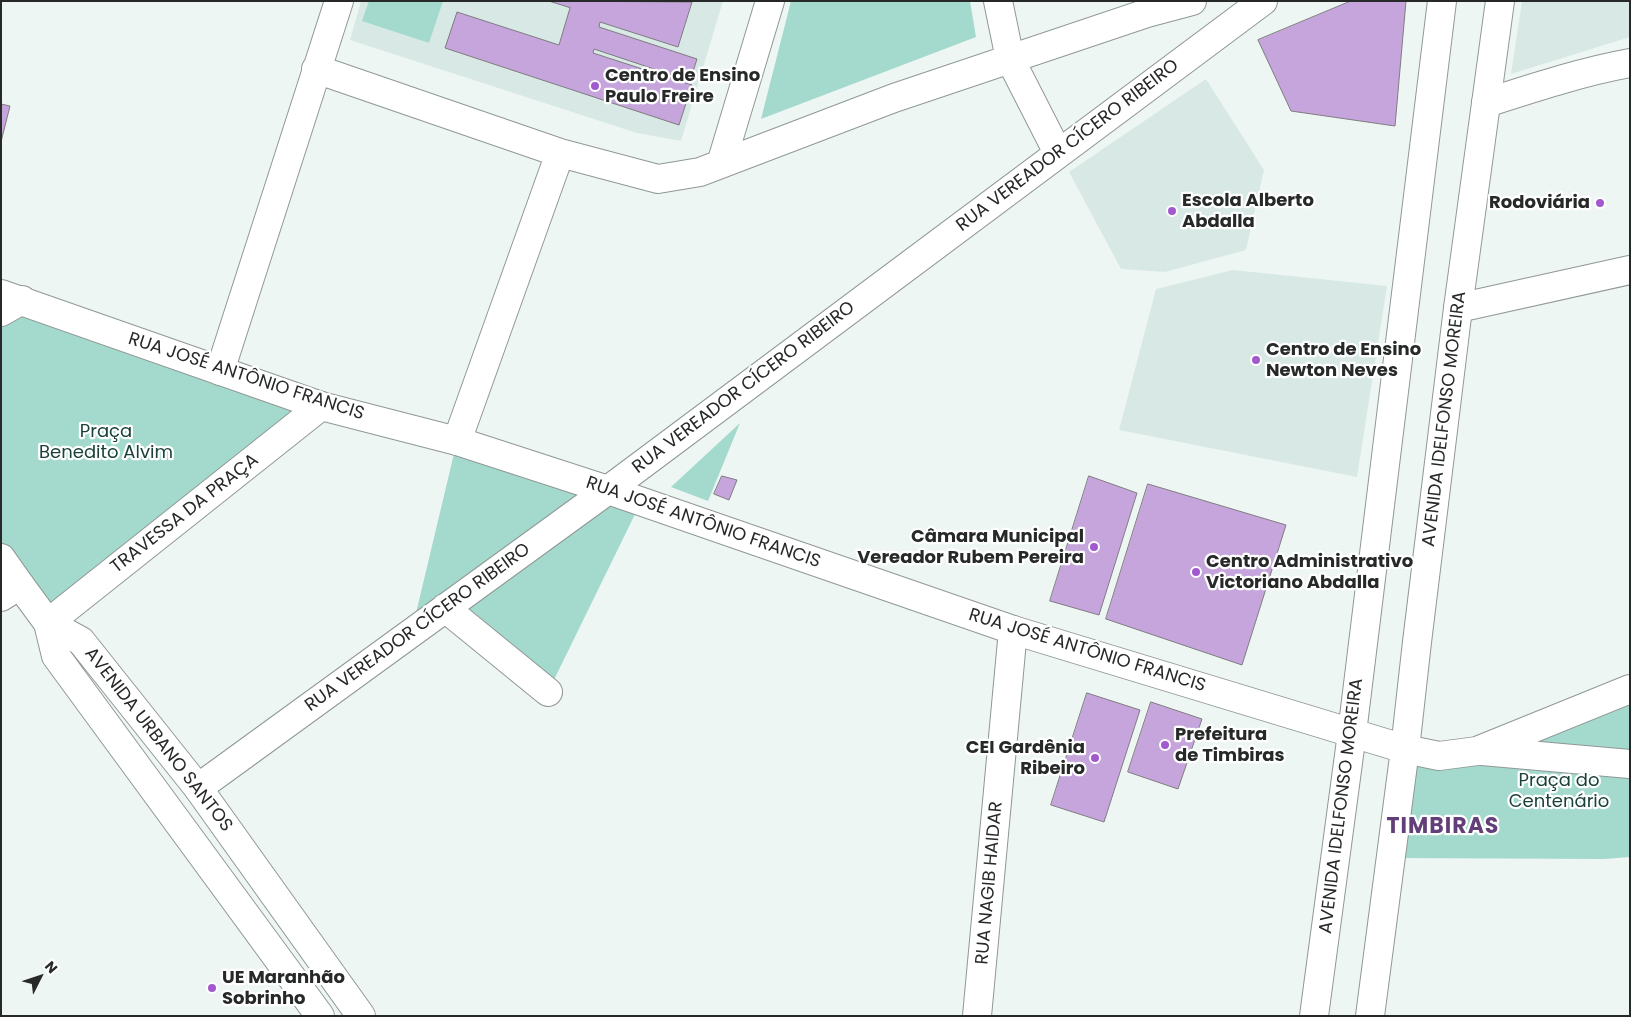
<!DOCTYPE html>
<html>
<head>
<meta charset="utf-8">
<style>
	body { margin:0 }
	#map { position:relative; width:1631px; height:1017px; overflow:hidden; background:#eef6f3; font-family:Poppins,sans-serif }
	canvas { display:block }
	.frame { position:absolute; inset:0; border:2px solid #262928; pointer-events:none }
	.north { position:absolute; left:15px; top:952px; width:50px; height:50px; -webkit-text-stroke:4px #fff; paint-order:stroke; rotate:49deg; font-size:14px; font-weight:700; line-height:20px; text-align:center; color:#262928 }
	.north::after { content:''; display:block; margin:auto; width:18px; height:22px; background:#262928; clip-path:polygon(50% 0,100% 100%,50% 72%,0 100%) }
</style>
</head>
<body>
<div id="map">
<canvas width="1631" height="1017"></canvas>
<div class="frame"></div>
<div class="north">N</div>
</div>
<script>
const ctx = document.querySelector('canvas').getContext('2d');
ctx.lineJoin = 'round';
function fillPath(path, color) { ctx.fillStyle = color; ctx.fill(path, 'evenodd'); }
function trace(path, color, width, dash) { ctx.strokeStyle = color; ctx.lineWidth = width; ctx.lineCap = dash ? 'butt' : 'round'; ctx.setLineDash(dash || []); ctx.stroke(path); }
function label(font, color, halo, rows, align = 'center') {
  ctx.font = font + ' Poppins,sans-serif'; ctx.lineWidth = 4.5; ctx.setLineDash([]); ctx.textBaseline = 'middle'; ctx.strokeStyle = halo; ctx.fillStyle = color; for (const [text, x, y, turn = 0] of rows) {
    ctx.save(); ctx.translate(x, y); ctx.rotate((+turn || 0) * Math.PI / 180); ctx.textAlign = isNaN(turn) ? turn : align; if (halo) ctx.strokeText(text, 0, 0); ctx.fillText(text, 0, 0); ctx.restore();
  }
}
fillPath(new Path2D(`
	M361,1H723L681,141L637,133L350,40Z
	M1522,1H1630V37L1511,74Z
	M1206,79L1264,170L1246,250L1165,272L1121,269L1069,172Z
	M1233,270L1387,286L1357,477L1119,430L1156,289Z`), '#d8e9e5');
fillPath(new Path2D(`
	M369,1H443L429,43L362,21Z
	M791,1H970L976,37L761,119Z
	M1,294L321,406L48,623L1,558Z
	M740,423L708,501L671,487Z
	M457,441L641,502L548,692L445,609L411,634Z
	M1630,687V857L1604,859L1393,858L1409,750L1477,754Z`), '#a4dacd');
const building = new Path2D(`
	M549,1L692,2L678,47L600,22L599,27L697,59L690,81L594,49L593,53L692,85L679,125L445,48L457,12L559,45L570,8Z
	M1351,1H1406L1395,126L1291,111L1258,40Z
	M1,104L10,106L1,142Z
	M722,476L737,480L729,500L714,494Z
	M1089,476L1137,493L1099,615L1050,601Z
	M1148,484L1286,525L1242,665L1106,619Z
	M1087,693L1140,710L1104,822L1051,805Z
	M1151,702L1202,719L1178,789L1128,772Z`);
fillPath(building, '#c5a5db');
trace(building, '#7f7c81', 1);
const minor = new Path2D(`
	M998,1L1010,59L1058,153
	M316,69L560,153L658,179L700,172L894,98L1147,13L1192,1
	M1486,103C1533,88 1581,72 1630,63
	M721,164L770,1
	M1458,308L1630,270
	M1,312L22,300
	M220,371L339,1
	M457,441L560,153
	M1,558L20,585
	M445,608L548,692
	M48,623L321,406
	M1405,749L1439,756L1477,751L1630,689
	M1482,751L1630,764
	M198,788L608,490L1263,1
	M977,1016L1013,630`);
const tertiary = new Path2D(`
	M1,294L321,406L457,441L608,490L1013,630L1405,749
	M1314,1016L1352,733L1442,1
	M1370,1016L1405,749L1417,642L1458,308L1500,1`);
const primary = new Path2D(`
	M1,597L20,585L48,623L56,656L320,1016
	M48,623L81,641L198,788L361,1016`);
trace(minor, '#909896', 30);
trace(tertiary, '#909896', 30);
trace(primary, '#909896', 30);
trace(minor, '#fff', 28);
trace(tertiary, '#fff', 28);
trace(primary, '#fff', 28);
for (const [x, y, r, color] of [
	[595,86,5,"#a259cd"],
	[1600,203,5,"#a259cd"],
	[1172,211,5,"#a259cd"],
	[1256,360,5,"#a259cd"],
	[1094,547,5,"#a259cd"],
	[1196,572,5,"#a259cd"],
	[1165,745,5,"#a259cd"],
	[1095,758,5,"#a259cd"],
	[212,988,5,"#a259cd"]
]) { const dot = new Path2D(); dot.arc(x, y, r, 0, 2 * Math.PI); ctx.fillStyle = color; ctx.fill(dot); trace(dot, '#fff', 2); }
label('bold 18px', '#262928', '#fff', [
	["Centro de Ensino",605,76],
	["Paulo Freire",605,97],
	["Escola Alberto",1182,201],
	["Abdalla",1182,222],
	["Rodoviária",1590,203,"right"],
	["Centro de Ensino",1266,350],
	["Newton Neves",1266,371],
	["Câmara Municipal",1084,537,"right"],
	["Vereador Rubem Pereira",1084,558,"right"],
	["Centro Administrativo",1206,562],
	["Victoriano Abdalla",1206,583],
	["Prefeitura",1175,735],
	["de Timbiras",1175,756],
	["CEI Gardênia",1085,748,"right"],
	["Ribeiro",1085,769,"right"],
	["UE Maranhão",222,978],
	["Sobrinho",222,999]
], 'left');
label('18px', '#262928', '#fff', [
	["RUA VEREADOR CÍCERO RIBEIRO",1068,146,-37],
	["RUA JOSÉ ANTÔNIO FRANCIS",246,377,18],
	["RUA VEREADOR CÍCERO RIBEIRO",744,388,-37],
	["AVENIDA IDELFONSO MOREIRA",1445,419,-83],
	["TRAVESSA DA PRAÇA",185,514,-38],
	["RUA JOSÉ ANTÔNIO FRANCIS",703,523,19],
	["RUA VEREADOR CÍCERO RIBEIRO",418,628,-36],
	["RUA JOSÉ ANTÔNIO FRANCIS",1087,651,17],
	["AVENIDA URBANO SANTOS",158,740,52],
	["AVENIDA IDELFONSO MOREIRA",1342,806,-83],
	["RUA NAGIB HAIDAR",990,883,-85]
]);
label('18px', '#1b4139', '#fff', [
	["Praça",106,432],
	["Benedito Alvim",106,453],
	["Praça do",1559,781],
	["Centenário",1559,802]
]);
ctx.letterSpacing = '1px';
label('bold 22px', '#633f79', '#fff', [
	["TIMBIRAS",1443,827]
]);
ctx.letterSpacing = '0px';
</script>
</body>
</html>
